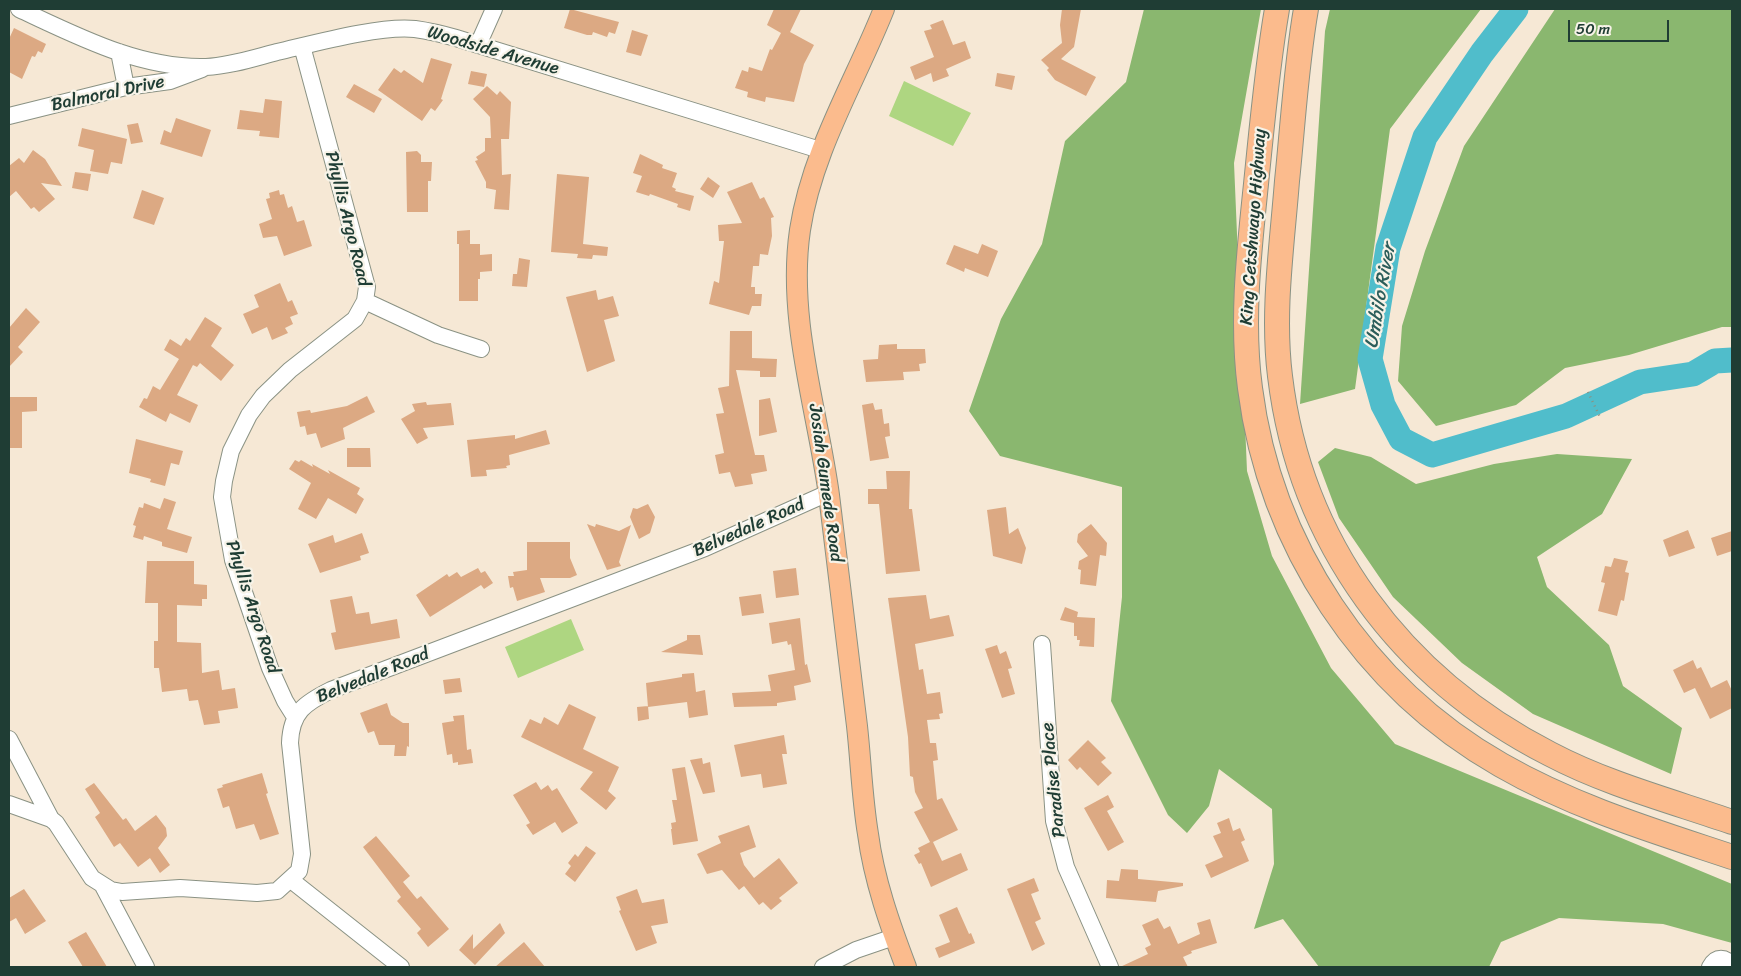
<!DOCTYPE html>
<html>
<head>
<meta charset="utf-8">
<style>
	body { margin:0 }
	#map { position:relative; width:1741px; height:976px; overflow:hidden; background:#f6e8d5; font-family:Sriracha,sans-serif }
	canvas { display:block }
	.frame { position:absolute; inset:0; border:10px solid #1f3d34; pointer-events:none }
	.scale { position:absolute; left:1568px; top:20px; width:101px; height:22px; box-sizing:border-box; border:2px solid #1f3d34; border-top:0; padding-left:6px; font-size:15px; line-height:18px; white-space:nowrap; color:#1f3d34; -webkit-text-stroke:4px #f7f3e8; paint-order:stroke }
</style>
</head>
<body>
<div id="map">
<canvas width="1741" height="976"></canvas>
<div class="frame"></div>
<div class="scale">50 m</div>
</div>
<script>
const ctx = document.querySelector('canvas').getContext('2d');
ctx.lineJoin = 'round';
function fillPath(path, color) { ctx.fillStyle = color; ctx.fill(path, 'evenodd'); }
function trace(path, color, width, dash) { ctx.strokeStyle = color; ctx.lineWidth = width; ctx.lineCap = dash ? 'butt' : 'round'; ctx.setLineDash(dash || []); ctx.stroke(path); }
function label(font, color, halo, rows, align = 'center') {
  ctx.font = font + ' Sriracha,sans-serif'; ctx.lineWidth = 4.5; ctx.setLineDash([]); ctx.textBaseline = 'middle'; ctx.strokeStyle = halo; ctx.fillStyle = color; for (const [text, x, y, turn = 0] of rows) {
    ctx.save(); ctx.translate(x, y); ctx.rotate((+turn || 0) * Math.PI / 180); ctx.textAlign = isNaN(turn) ? turn : align; if (halo) ctx.strokeText(text, 0, 0); ctx.fillText(text, 0, 0); ctx.restore();
  }
}
fillPath(new Path2D(`
	M904,81L971,113L953,146L889,116Z
	M571,619L584,650L518,678L505,647Z`), '#aed681');
fillPath(new Path2D(`
	M1144,9H1261L1234,163L1247,471L1272,556L1331,668L1395,744L1732,884V943L1663,924L1559,918L1501,942L1489,967H1319L1283,919L1254,929L1274,864L1272,809L1219,769L1209,806L1187,833L1168,815L1111,701L1122,597V487L1000,456L969,411L1001,319L1042,244L1065,141L1126,82Z
	M1330,9H1481L1390,129L1355,389L1300,404L1325,31Z
	M1555,9H1732V327H1722L1629,355L1565,368L1516,405L1436,426L1398,381L1402,326L1425,251L1464,146Z
	M1335,448L1371,457L1416,484L1494,464L1557,454L1632,459L1602,514L1537,557L1547,587L1609,645L1623,686L1682,728L1671,774L1533,714L1462,663L1393,597L1339,518L1318,462Z`), '#8ab76f');
trace(new Path2D(`
	M1516,9L1482,53L1425,137L1388,248L1370,359L1383,405L1401,439L1432,455L1566,416L1640,382L1693,374L1715,361L1732,360`), '#50bdcb', 25);
fillPath(new Path2D(`
	M570,9L619,22L615,34L609,32L607,37L593,32L592,35H587L564,28Z
	M774,9H801L790,32L814,45L804,64L794,102L766,97L765,102L747,97L748,92L735,88L742,70L748,72L749,67L762,71L770,49L772,50L781,33L767,25Z
	M1062,9H1081L1074,47L1061,59L1096,77L1086,96L1055,80L1047,70L1049,68L1041,60L1062,43L1060,25Z
	M943,20L953,45L965,41L971,58L946,69L949,76L933,82L931,73L915,80L910,67L934,57L924,31L932,29L930,25Z
	M14,28L46,44L42,53L38,51L35,57L32,56L22,79L9,72V39Z
	M632,30L648,35L641,56L626,52Z
	M431,58L452,64L441,99L443,100L435,111L431,108L422,121L378,90L394,68L401,73L404,70L423,83Z
	M471,71L487,74L484,87L468,84Z
	M997,73L1015,76L1012,90L995,86Z
	M354,84L382,99L374,113L346,97Z
	M487,86L497,95L500,91L511,102L509,139H501L502,175L511,174L509,210L494,209L496,190L486,188V182L475,161L478,160L476,157L485,151V138H491L490,117L473,99Z
	M265,99L282,101L279,138L259,136L260,131L237,129L240,110L263,113Z
	M176,118L211,130L202,157L160,144L164,130L171,133Z
	M138,123L143,142L131,144L127,125Z
	M82,128L127,139L122,164L111,162L108,174L90,171L94,150L78,146Z
	M33,150L45,159L62,186L41,183L55,199L39,212L34,207L31,209L16,191L9,197V166L19,158L24,163Z
	M417,151L421,155V162H432L431,181H428V212H407L406,152Z
	M640,154L663,165L662,168L677,173L672,187L676,189L675,191L694,196L690,211L677,207L678,204L650,194L649,196L636,192L642,176L633,173Z
	M75,172L91,174L88,191L72,188Z
	M557,174L589,177L583,244L608,247L607,256L593,255L592,259L577,258L578,254L551,252Z
	M708,177L720,186L713,198L700,189Z
	M752,182L760,199L764,197L774,217L771,218L772,236L768,255L760,254L759,266H753L751,287H755V294H762L761,306H752L749,315L709,304L714,281L719,283L724,241H719L718,225L742,223L727,192Z
	M142,190L164,198L154,225L133,218Z
	M279,190L280,195L284,194L288,208L292,206L297,222L304,220L312,246L284,256L277,236L263,238L259,224L272,219L266,199L270,198L269,193Z
	M470,230V244H480V255L492,254V271L480,272V279H478V301H459V244H457V231Z
	M982,244L998,251L988,277L965,268L964,272L946,264L954,245L978,254Z
	M519,258L530,260L527,287L512,286L513,274H517Z
	M280,283L288,302L292,300L298,314L290,317L293,324L285,328L288,333L272,340L267,327L252,334L243,314L259,307L254,295Z
	M596,290L598,300L613,296L619,316L604,320L615,361L587,372L566,297Z
	M26,308L40,322L18,347L23,352L9,367V328Z
	M205,317L222,328L211,346L234,365L221,381L200,363L197,367L193,365L177,395L198,405L190,423L170,413L166,422L139,407L144,398L147,399L153,386L160,390L179,359L164,350L170,339L181,346L186,338L190,341Z
	M730,331H752V358L777,359L776,377H760V371L736,370L755,455H764L767,471L751,474L753,484L735,487L730,472L719,474L715,455L724,453L716,414L724,413L718,388L729,386Z
	M897,344V349H925L926,363L919,364L920,371L903,372L904,380L866,382L863,360L878,359L879,345Z
	M367,396L375,412L343,428L345,439L321,448L316,433L307,435L305,426L300,427L297,412L310,410L311,413L347,406Z
	M9,397H37V411L22,412V448H9Z
	M770,398L777,432L759,436V400Z
	M426,402L427,405L451,403L454,425L423,428L428,438L417,444L401,419L415,411L412,404Z
	M873,403L875,410L882,409L884,424L889,423L890,436L885,437L889,458L870,461L862,405Z
	M546,430L550,444L509,455L510,465L506,466L507,468L486,470L487,476L471,477L467,440L515,435V439Z
	M136,439L183,451L179,465L171,463L165,486L150,482L151,479L129,473Z
	M347,448H370L371,467H347Z
	M295,460L299,462L301,460L313,467L312,464L330,474L328,470L360,488L357,494L364,499L356,514L328,498L316,519L298,509L311,483L289,469Z
	M886,471H910L909,509H912L920,571L886,574L879,504H868V489H887Z
	M164,498L176,502L167,529L192,537L187,553L162,546V542L144,536L143,540L133,537L136,526L133,525L139,507L143,508L144,503L160,509Z
	M648,504L655,517L650,533L639,539L630,517L633,508L637,509Z
	M1006,507L1009,534L1018,528L1026,548L1022,564L993,556L987,510Z
	M587,524L595,527L596,524L619,531L631,525L619,562L621,566L607,570Z
	M1091,524L1107,543L1106,556L1100,555L1096,586L1080,584L1081,570L1078,569L1079,561L1088,556L1077,542L1078,534Z
	M1688,530L1695,548L1669,557L1663,540Z
	M1732,531V551L1717,556L1711,538Z
	M362,533L369,553L360,556L361,560L320,573L308,544L333,535L335,543Z
	M527,542H570V558L577,575L570,578H540L545,592L517,601L513,587L510,588L508,576H514L513,572L527,570Z
	M1614,558L1628,561L1625,572L1629,573L1624,601L1621,600L1617,616L1598,611L1605,583L1601,582L1605,566L1611,567Z
	M147,561H194V584L207,585V599H202V606L177,605V642L201,643L202,673L219,670L222,690L235,688L238,708L218,711L220,723L204,725L198,700L189,701L187,689L162,692L159,668H154V641H158V603H145Z
	M478,568L481,573L485,571L493,583L484,589L481,585L430,617L416,595L447,574L449,577L457,572L461,577Z
	M796,568L799,595L776,598L773,571Z
	M761,594L764,613L742,616L739,597Z
	M926,595L930,619L949,615L954,636L915,644L919,670L923,669L927,694L940,692L943,713L939,714L940,719L927,720L930,743H936L938,760L933,761L937,800L942,798L958,830L933,842L942,861L961,853L968,870L931,887L921,863L919,864L914,855L920,852L918,848L930,842L914,812L923,808L915,792L913,777L910,776L908,737L888,598Z
	M352,596L356,614L369,612L371,624L397,619L400,638L335,650L331,633L336,632L330,600Z
	M1065,607L1078,612L1077,617L1095,618L1094,647L1079,646L1080,640H1077V636H1074V623L1060,620Z
	M800,618L805,665L807,664L811,682L794,686L796,700L777,703V706L734,707L732,693L771,691L768,675L795,670L791,644L788,645L787,641L772,644L769,623Z
	M687,635H700L703,655L661,652L687,640Z
	M997,645L1000,654L1006,651L1012,668L1008,669L1015,694L1002,698L985,649Z
	M1693,660L1697,669L1701,667L1711,688L1727,680L1732,691V708L1710,719L1695,688L1684,693L1673,670Z
	M694,673L696,692L705,690L708,715L689,718L687,702L648,707L646,683L682,677V674Z
	M460,678L462,692L445,694L443,680Z
	M387,703L391,715L403,723H409V747L407,746L406,756H394L395,745H379L374,731L368,733L360,713Z
	M569,704L596,717L583,749L619,767L608,791L616,798L606,810L580,789L593,772L521,737L530,719L541,724L544,717L558,725Z
	M648,706L649,719L638,721L637,707Z
	M464,715L467,750L471,749L473,763L458,765V762L453,763L452,754L447,755L442,723L454,721L453,716Z
	M784,735L787,754H782L787,784L763,788L761,774L741,777L734,745Z
	M1088,740L1106,758L1101,762L1112,773L1098,786L1080,767L1077,770L1068,760Z
	M702,758L703,764L710,762L715,792L703,794L690,760Z
	M685,767L698,841L673,845L671,829H672L671,823L676,822L672,800H677L672,769Z
	M262,773L268,793L266,794L279,834L260,840L254,824L236,829L229,806L223,808L217,789L223,787L222,785Z
	M536,782L541,790L548,785L552,791L557,788L578,823L562,833L555,822L533,835L526,825L530,823L513,795Z
	M94,783L123,820L126,818L135,831L156,815L166,828L167,836L158,848L170,865L160,873L150,858L138,867L120,843L114,847L95,817L100,813L85,789Z
	M1108,795L1114,807L1107,811L1124,842L1108,851L1084,808Z
	M1229,818L1233,831L1240,828L1245,840L1241,842L1249,861L1211,878L1205,865L1223,857L1213,836L1221,833L1217,823Z
	M749,825L756,847L740,853L744,865L754,878L779,858L798,883L779,898L782,901L771,910L763,902L759,905L744,886L739,890L722,870L707,874L697,854L721,843L718,836Z
	M376,836L410,876L403,882L417,899L421,896L449,929L428,947L417,933L421,929L397,901L401,897L363,847Z
	M586,846L596,853L575,882L565,874L571,866L568,863L575,854L578,857Z
	M1121,869L1138,870V879L1183,883V886L1158,891L1156,902L1106,898L1107,880L1119,881Z
	M1034,878L1039,891L1031,894L1041,919L1035,922L1045,944L1032,951L1007,889Z
	M24,889L46,921L25,934L16,918L9,922V898Z
	M637,889L642,903L664,899L668,923L651,926L657,943L636,951L619,911L621,910L616,897Z
	M957,907L969,934L971,933L975,943L939,958L935,948L950,942L939,915Z
	M1158,918L1164,929L1170,926L1178,944L1200,934L1197,923L1210,919L1217,943L1191,951L1192,953L1183,957L1188,967H1120L1148,954L1145,948L1151,945L1142,925Z
	M500,923L505,933L475,965L459,950L473,934V949Z
	M86,932L107,967H83L68,942Z
	M524,942L545,967H495Z`), '#dca983');
const minor = new Path2D(`
	M19,9C77,36 140,69 206,67C230,66 254,58 277,52C312,44 380,25 415,29C429,31 442,34 456,38L820,150
	M478,45L494,9
	M119,52L126,87
	M9,116L126,87L170,81L202,69
	M365,301L438,335L481,349
	M1042,644L1054,821L1066,867L1110,967
	M295,717L285,701L270,668L233,560L222,497L224,481L231,451L249,415L263,396L290,370L355,319L365,301L367,287L302,46
	M9,739L51,819
	M9,804L51,819L56,823L92,878L111,890L122,892L180,888L257,893L277,891L299,871L302,854L290,743C291,712 305,703 331,690L705,548L828,493
	M291,880L401,967
	M103,886L146,967
	M823,967L856,950L894,937
	M1710,967C1716,956 1726,956 1732,967`);
const major = new Path2D(`
	M884,9C855,82 812,151 800,230C787,318 817,408 829,495C839,572 848,649 857,726C861,762 862,798 868,834C874,880 890,925 906,967`);
const highway = new Path2D(`
	M1277,9C1267,67 1262,126 1256,184C1249,252 1241,321 1250,388C1270,545 1364,687 1501,765C1574,807 1654,831 1732,857
	M1306,9C1296,66 1293,124 1287,181C1282,246 1272,312 1280,376C1300,543 1401,678 1550,754C1607,784 1671,801 1732,822`);
trace(minor, '#8a9284', 18);
trace(major, '#8a9284', 22);
trace(highway, '#8a9284', 26);
trace(new Path2D(`
	M1588,392L1600,417`), '#8a9284', 2.5, [1, 4]);
trace(minor, '#fff', 16);
trace(major, '#fbbb8d', 20);
trace(highway, '#fbbb8d', 24);
label('18px', '#1f3d34', '#f7f3e8', [
	["Woodside Avenue",493,51,16],
	["Balmoral Drive",108,94,-12],
	["Phyllis Argo Road",347,219,76],
	["King Cetshwayo Highway",1254,227,-86],
	["Josiah Gumede Road",825,483,82],
	["Belvedale Road",749,528,-24],
	["Phyllis Argo Road",252,607,72],
	["Belvedale Road",373,676,-22],
	["Paradise Place",1054,780,-96]
]);
label('italic 19px', '#2b5d5a', '#f7f3e8', [
	["Umbilo River",1381,296,-80]
]);
</script>
</body>
</html>
